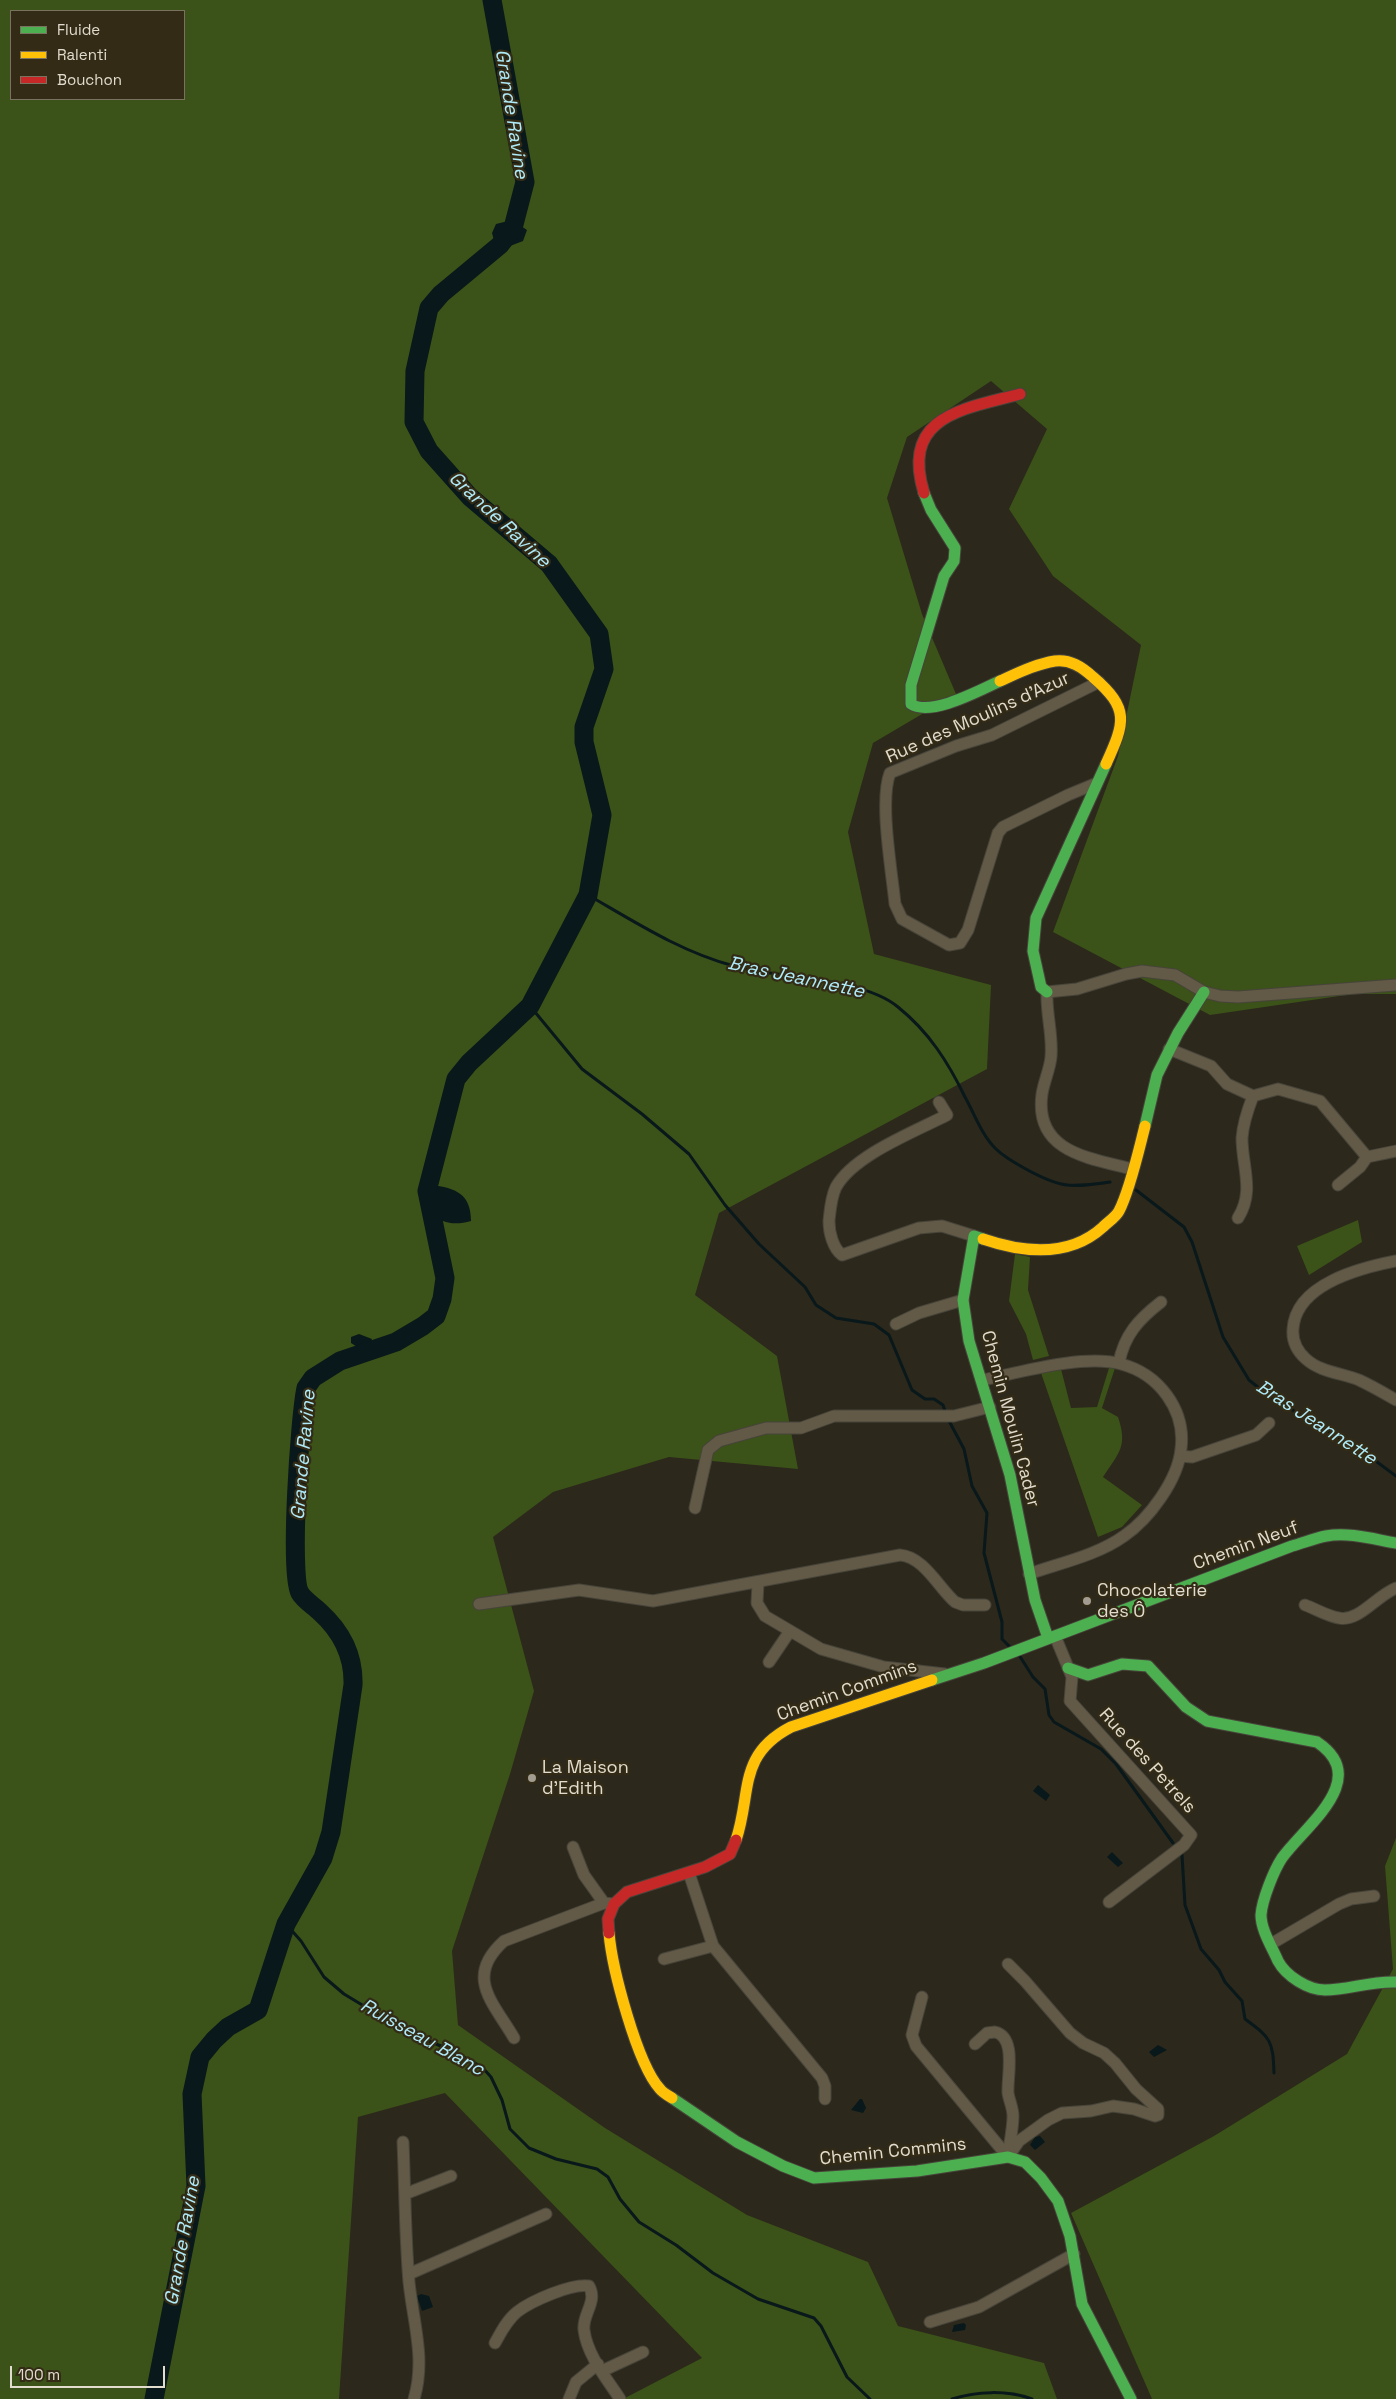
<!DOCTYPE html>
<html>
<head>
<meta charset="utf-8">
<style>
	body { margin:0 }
	#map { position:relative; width:1396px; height:2399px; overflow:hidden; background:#2c281c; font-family:"Space Grotesk",sans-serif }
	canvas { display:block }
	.legend { position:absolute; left:10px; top:10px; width:175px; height:90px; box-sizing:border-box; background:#332b15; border:1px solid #79725f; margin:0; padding:6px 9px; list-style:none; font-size:15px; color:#e1dcce }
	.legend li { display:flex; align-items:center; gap:10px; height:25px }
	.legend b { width:25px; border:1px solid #79725f }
	.scale { position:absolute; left:10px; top:2366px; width:155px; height:22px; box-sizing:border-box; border:2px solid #e1dcce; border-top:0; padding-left:6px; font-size:15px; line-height:18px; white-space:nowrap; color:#e1dcce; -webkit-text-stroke:4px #332b15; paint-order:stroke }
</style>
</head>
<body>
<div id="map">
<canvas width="1396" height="2399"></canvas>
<ul class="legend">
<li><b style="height:6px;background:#4caf50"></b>Fluide</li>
<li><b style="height:6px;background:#ffc107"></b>Ralenti</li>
<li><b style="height:6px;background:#c62828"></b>Bouchon</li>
</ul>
<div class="scale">100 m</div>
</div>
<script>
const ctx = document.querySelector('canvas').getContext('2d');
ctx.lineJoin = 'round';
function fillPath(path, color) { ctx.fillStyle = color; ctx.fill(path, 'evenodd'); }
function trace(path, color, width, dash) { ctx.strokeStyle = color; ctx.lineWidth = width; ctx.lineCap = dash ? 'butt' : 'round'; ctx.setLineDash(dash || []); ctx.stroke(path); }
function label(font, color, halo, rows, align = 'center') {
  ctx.font = font + ' "Space Grotesk",sans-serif'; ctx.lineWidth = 4.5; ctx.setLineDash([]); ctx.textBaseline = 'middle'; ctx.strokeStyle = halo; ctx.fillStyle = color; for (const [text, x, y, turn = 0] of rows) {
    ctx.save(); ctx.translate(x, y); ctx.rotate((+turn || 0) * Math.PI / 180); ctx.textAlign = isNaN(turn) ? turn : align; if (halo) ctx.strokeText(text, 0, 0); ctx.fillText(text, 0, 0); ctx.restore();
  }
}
fillPath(new Path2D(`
	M0,0H1396V994H1353L1210,1015L1053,932L1118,756L1141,645L1053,576L1009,509L1047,429L991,381L907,437L887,498L922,614L956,694L873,743L848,832L874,954L991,985L987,1069L719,1213L695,1295L777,1356L798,1469L669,1457L553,1492L493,1537L534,1691L510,1774L452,1951L458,2025L605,2128L747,2215L868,2262L898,2326L1044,2363L1057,2399H623L702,2358L445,2093L358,2117L339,2399H0ZM11,11H184V99H11Z
	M1358,1220L1362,1242L1309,1275L1297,1246Z
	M1015,1254L1030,1257L1028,1290L1049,1356L1033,1360L1026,1334L1009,1301Z
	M1109,1368H1115L1102,1408L1118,1417C1128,1446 1119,1453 1103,1477L1142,1505L1122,1527L1098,1537L1041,1373L1061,1369L1071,1408L1097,1407Z
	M1396,1838V2399H1152L1071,2213L1214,2136L1347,2054L1393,1969L1385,1866Z`), '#3b5218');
fillPath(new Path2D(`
	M512,220L527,230L523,241L510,246L495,244L492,233L496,224Z
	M431,1185C456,1188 471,1194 471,1221C444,1229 425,1216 422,1188Z
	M359,1334L372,1339L369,1350H362L351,1343V1337Z
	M1038,1785L1050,1795L1046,1801L1033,1791Z
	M1112,1852L1123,1863L1118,1867L1107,1857Z
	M1158,2045L1167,2050L1154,2057L1149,2052Z
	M860,2099H862L866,2108L863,2113L851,2110Z
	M1040,2136L1045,2142L1035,2150L1030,2145L1035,2137Z
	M421,2294L429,2296L433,2307L422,2311L417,2296Z
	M964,2323L966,2325L965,2330L952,2332L954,2325Z`), '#09181a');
trace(new Path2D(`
	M588,895C635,922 681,952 734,966C780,979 862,977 898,1007C929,1032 948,1062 965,1097C974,1113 982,1136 996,1149C1003,1156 1015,1163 1024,1168C1060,1188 1069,1188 1110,1182
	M530,1006L582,1069L642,1114L689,1154L725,1205L759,1244L805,1287L816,1305L836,1318L874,1324L889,1335L912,1390L925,1399H934L943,1405L946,1414
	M1136,1190L1184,1227L1192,1242L1223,1337L1249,1380L1269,1396L1365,1453L1396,1476
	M948,1419L964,1449L972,1486L987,1513L984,1553L1002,1622V1639L1011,1648
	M1019,1655L1033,1677L1045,1689L1049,1715L1054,1722L1101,1749L1116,1764L1173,1843
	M1182,1855L1185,1905L1201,1949L1219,1970L1225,1982L1242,2001L1245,2019C1271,2038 1273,2041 1274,2073
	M286,1924L301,1941L324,1977L344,1994L407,2032L453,2051L482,2067L491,2077L502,2100L510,2129L529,2148L556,2159L597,2169L608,2177L620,2199L639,2222L676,2245L713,2273L758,2299L814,2318L821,2326L847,2377L870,2399
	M952,2399C977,2391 1007,2390 1032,2399`), '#09181a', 3);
trace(new Path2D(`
	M154,2399L196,2186L192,2094L200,2057L214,2040L228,2027L258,2010L286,1924L323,1858L331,1832L353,1685C354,1655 342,1632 320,1612C314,1606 304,1600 300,1593C289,1575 300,1415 306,1388L313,1378L340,1361L396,1342L423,1326L436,1316L442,1299L445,1278L427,1191L456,1079L469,1063L530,1006L588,895L602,815L584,742V727L604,669L599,634L549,564L470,497L429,451L414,422L415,371L429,308L441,294L500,245L513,228L525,182L492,0`), '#09181a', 19);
const street = new Path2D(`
	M1097,783L1068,795L1003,827L998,833L968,930L960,943L949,945L902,919L895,904C892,872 879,801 890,773L956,746L992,735L1099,682
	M1169,1049L1211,1066L1227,1084L1253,1096L1278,1089L1320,1101L1367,1157
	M939,1102L947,1115C914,1132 854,1155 836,1187C831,1197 830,1211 829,1221C829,1233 833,1248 842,1255L919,1228L942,1226L974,1236
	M1132,1169C1089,1158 1034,1152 1042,1094C1044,1081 1050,1069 1051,1057C1053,1035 1046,1014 1047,992L1077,989L1126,974L1142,971L1175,975L1204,992L1220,996L1238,997L1396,985
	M1338,1185L1360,1167L1367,1157L1396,1151
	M1238,1218C1255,1191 1242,1167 1242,1138C1243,1123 1248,1109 1253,1096
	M1396,1261C1360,1268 1296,1284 1293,1329C1292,1341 1297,1351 1306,1359C1320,1372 1342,1373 1359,1380C1372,1386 1384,1393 1396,1400
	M896,1324L919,1313L963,1300
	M1119,1363C1124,1335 1139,1319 1161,1302
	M983,1380C1021,1372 1084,1354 1121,1364C1159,1374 1186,1410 1181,1449C1178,1480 1149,1519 1124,1536C1098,1555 1060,1563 1029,1574
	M1180,1456L1192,1457L1256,1435L1269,1423
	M695,1508L708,1450L719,1441L766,1428H801L834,1416H954L990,1407
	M758,1583L757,1603L765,1616L821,1649L884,1667L945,1674
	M479,1604L579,1590L653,1601L900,1555C924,1557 938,1587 955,1602L963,1605H985
	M1305,1605C1316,1609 1327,1616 1339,1618C1359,1622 1376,1596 1396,1588
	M1055,1636L1072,1677L1070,1701L1191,1835L1184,1845L1109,1902
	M769,1662L790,1631
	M573,1847L584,1875L604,1903
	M689,1873L713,1946L822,2078L825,2086V2099
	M1271,1944L1339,1904L1351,1899L1374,1896
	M664,1959L713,1946
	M1008,1964L1025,1981L1070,2033L1083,2043L1104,2053L1115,2063L1136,2089L1158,2109V2115L1155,2116L1134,2109L1113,2106L1091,2111L1062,2113L1048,2120L1019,2141L1008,2157
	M922,1997L912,2035L916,2046L1008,2157
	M514,2038C493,2002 464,1977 504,1941L604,1903L614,1904
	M975,2044L987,2033L995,2032C1017,2037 1007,2077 1008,2093C1009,2100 1013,2108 1013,2116C1013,2128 1010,2142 1008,2155
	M403,2142C405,2188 405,2236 409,2282C413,2322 426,2359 414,2399
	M405,2194L451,2176
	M409,2274L546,2214
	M930,2322L979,2307L1074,2254
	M495,2343C501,2332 507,2320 517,2312C531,2301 572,2283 589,2286C598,2302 582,2314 584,2330C587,2355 607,2379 620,2399
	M602,2371L643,2352
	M569,2399L576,2382L598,2364`);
const fast = new Path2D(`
	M924,493L931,510L955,548L954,561L944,576L911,685V704C931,717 980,690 1000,681
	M1047,992L1041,987L1033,951L1036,918L1106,764
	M1145,1126L1157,1075L1178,1033L1204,992
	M983,1239L974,1236L963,1300L969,1341L1010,1475L1035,1600L1048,1638
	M1068,1668L1088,1675L1122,1664L1148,1666L1186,1707L1207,1721L1317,1742C1372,1779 1306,1825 1282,1858C1274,1870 1262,1900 1261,1915C1261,1930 1272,1947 1278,1961C1286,1976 1308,1990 1325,1990C1348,1990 1370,1981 1396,1982
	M932,1680L984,1663L1292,1546C1303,1543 1315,1538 1326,1536C1349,1532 1373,1539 1396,1543
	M672,2098L737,2142L783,2166L814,2178L917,2171L1008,2157L1025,2162L1041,2178L1058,2201L1070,2236L1082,2304L1131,2399`);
const slow = new Path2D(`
	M1000,681C1018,673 1036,664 1055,661C1070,659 1082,667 1093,677C1130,709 1125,722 1106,764
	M983,1239C1024,1253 1069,1258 1103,1227C1108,1222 1116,1217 1119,1211C1130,1190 1139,1149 1145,1126
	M736,1840C752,1793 737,1755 791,1727L932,1680
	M609,1933C612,1968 637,2064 660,2089C663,2093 669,2096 672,2098`);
const jam = new Path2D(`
	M924,493C900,415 965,409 1020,394
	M609,1933L608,1919L614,1904L627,1892L705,1867L730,1854L736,1840`);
trace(street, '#47443a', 13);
trace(fast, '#47443a', 13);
trace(slow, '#47443a', 13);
trace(jam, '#47443a', 13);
trace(street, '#625a47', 11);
trace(fast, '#4caf50', 11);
trace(slow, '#ffc107', 11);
trace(jam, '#c62828', 11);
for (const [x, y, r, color] of [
	[1087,1601,5,"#a29d90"],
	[532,1778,5,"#a29d90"]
]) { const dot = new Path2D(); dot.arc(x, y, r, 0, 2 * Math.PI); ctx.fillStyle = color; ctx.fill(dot); trace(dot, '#332b15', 2); }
label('18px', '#e1dcce', '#332b15', [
	["Rue des Moulins d'Azur",978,718,-24],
	["Chemin Moulin Cader",1010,1419,75],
	["Chemin Neuf",1246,1546,-20],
	["Chemin Commins",847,1691,-20],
	["Rue des Petrels",1147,1761,48],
	["Chemin Commins",893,2152,-6]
]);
label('18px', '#e1dcce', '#332b15', [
	["Chocolaterie",1097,1591],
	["des Ô",1097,1612],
	["La Maison",542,1768],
	["d'Edith",542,1789]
], 'left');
label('italic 19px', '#afeaf9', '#332b15', [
	["Grande Ravine",511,114,81],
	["Grande Ravine",499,520,43],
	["Bras Jeannette",796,978,12],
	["Bras Jeannette",1316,1423,33],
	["Grande Ravine",304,1455,-85],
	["Ruisseau Blanc",422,2038,29],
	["Grande Ravine",183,2241,-80]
]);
</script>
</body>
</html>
